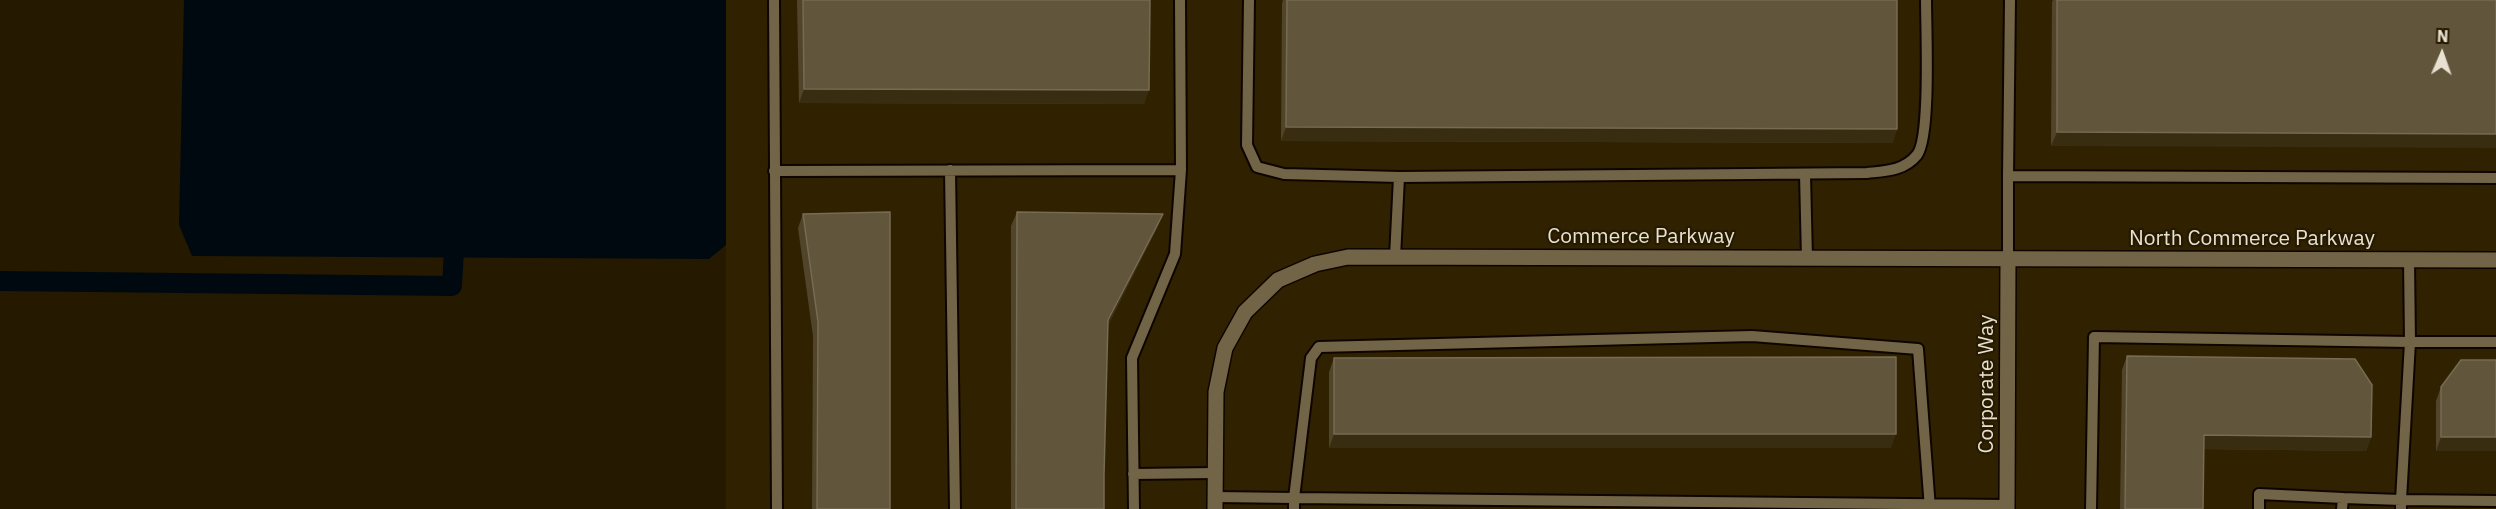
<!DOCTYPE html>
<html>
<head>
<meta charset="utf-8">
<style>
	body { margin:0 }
	#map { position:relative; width:2496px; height:509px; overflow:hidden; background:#251a00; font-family:"IBM Plex Sans",sans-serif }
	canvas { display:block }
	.north { position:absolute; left:2412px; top:24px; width:60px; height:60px; -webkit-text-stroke:4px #251a00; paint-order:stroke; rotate:2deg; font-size:16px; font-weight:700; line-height:24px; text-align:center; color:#e8e0d0 }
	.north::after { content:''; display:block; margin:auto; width:21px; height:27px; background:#e8e0d0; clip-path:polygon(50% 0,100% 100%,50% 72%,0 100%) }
</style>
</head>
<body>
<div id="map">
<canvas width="2496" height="509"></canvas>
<div class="north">N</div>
</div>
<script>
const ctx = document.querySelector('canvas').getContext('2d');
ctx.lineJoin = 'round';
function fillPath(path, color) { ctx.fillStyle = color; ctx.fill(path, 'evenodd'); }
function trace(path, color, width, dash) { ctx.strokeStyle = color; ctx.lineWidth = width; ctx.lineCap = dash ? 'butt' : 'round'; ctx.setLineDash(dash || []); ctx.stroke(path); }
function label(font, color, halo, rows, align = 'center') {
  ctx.font = font + ' "IBM Plex Sans",sans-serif'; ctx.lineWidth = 4.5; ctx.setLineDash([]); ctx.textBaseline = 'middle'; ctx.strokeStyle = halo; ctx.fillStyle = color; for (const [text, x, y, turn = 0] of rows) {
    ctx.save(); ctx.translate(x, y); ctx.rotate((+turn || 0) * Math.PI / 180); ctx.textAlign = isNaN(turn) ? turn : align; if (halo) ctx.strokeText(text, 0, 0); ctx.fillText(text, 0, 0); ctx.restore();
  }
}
fillPath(new Path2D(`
	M726,0H2496V509H726Z`), '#302200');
fillPath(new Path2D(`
	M184,0H726V245L709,259L192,256L179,225Z`), '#010910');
trace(new Path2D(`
	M0,281L452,286L455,231`), '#010910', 20);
const lane = new Path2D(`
	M774,0L777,509
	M1249,0L1247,145L1257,167L1284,174L1399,177L1867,173C1885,171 1904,171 1917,155C1931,137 1926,28 1926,0
	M950,170L955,509
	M774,171L1181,170
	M1805,174L1807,259
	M2008,176L2010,0
	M1395,257L1399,177
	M2008,259V176L2496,178
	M2496,342H2410L2401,500L2496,501
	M1133,474L1215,473
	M1215,497L1294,498L1311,358L1319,347L1752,336L1918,349L1930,509
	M1134,509L1132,358L1175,254L1181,170L1180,0
	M1294,509V498L2007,505
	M2091,509L2094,337L2410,342L2409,260
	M2259,509V494L2343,498
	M2342,509L2343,498L2401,500V509`);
const street = new Path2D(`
	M1215,509L1216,392L1225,348L1245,312L1278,280L1315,264L1348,257L2496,260
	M2007,509L2008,259`);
trace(lane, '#0e0500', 14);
trace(street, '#0e0500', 18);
trace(lane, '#716447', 10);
trace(street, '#716447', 15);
fillPath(new Path2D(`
	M797,0H1150L1144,104L799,103Z
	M1283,0H1897V129L1892,143L1281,141L1282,4Z
	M2053,0H2496L2051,146L2052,2Z
	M1017,212L1157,228L1108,325L1104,475V509H1011V226Z
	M803,214L890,509H812L813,336L798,228Z
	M2127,356L2371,437L2366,451L2204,449L2203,509H2120L2122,370Z
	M1334,358L1891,448H1329V372Z
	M2496,360V451H2436V401L2441,387Z`), '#50452a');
fillPath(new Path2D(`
	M804,89L1149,90L1144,104L799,103Z
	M1286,127L1897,129L1892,143L1281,141Z
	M2057,132L2496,134V148L2051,146Z
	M1163,214L1157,228L1103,334L1108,320Z
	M1334,434H1896L1891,448H1329Z
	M2204,435L2371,437L2366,451L2199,449Z
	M2441,437H2496V451H2436Z`), '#382d11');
const building = new Path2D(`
	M803,0H1150L1149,90L804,89Z
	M1287,0H1897V129L1286,127Z
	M2057,0H2496V134L2057,132Z
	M890,212V509H817L818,322L803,214Z
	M1017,212L1163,214L1108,320L1104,475V509H1016Z
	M2127,356L2355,359L2372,385L2371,437L2204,435L2203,509H2125Z
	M1896,357V434H1334V358Z
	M2461,360H2496V437H2441V387Z`);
fillPath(building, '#61553b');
trace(building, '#766b53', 1.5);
label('21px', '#e8e0d0', '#251a00', [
	["Commerce Parkway",1641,237],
	["North Commerce Parkway",2252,239],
	["Corporate Way",1987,384,-90]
]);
</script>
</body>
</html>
